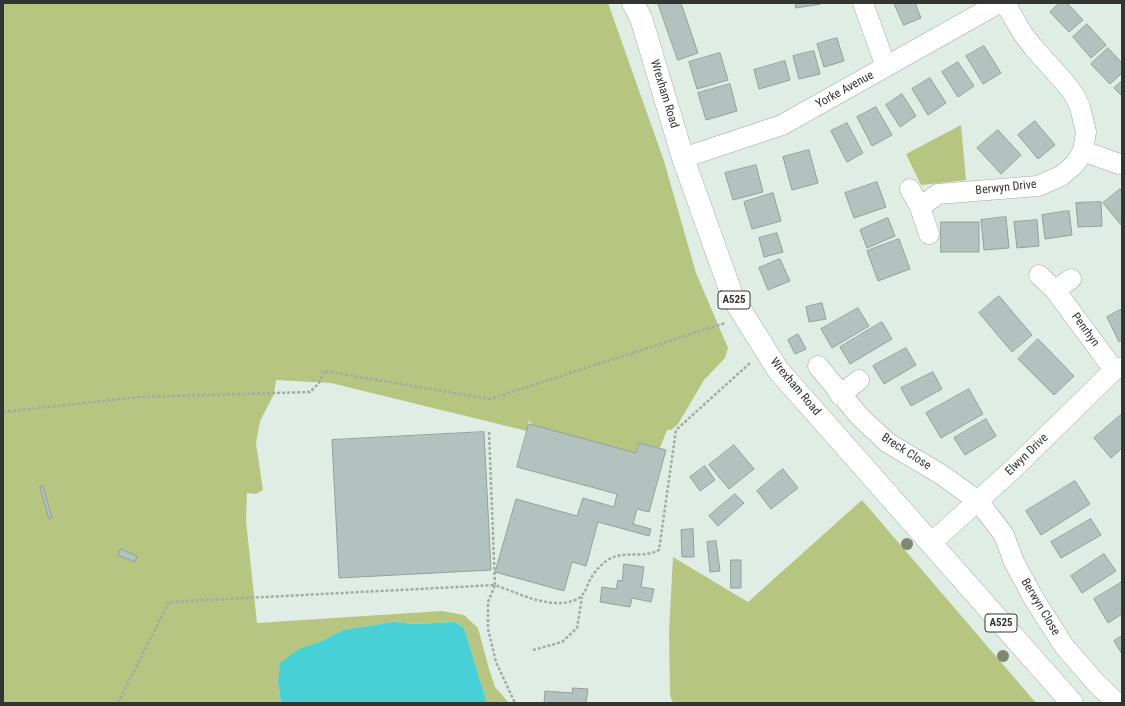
<!DOCTYPE html>
<html>
<head>
<meta charset="utf-8">
<style>
	body { margin:0 }
	#map { position:relative; width:1125px; height:706px; overflow:hidden; background:#e0ede5; font-family:"Roboto Condensed",sans-serif }
	canvas { display:block }
	.frame { position:absolute; inset:0; border:4px solid #323633; pointer-events:none }
</style>
</head>
<body>
<div id="map">
<canvas width="1125" height="706"></canvas>
<div class="frame"></div>
</div>
<script>
const ctx = document.querySelector('canvas').getContext('2d');
ctx.lineJoin = 'round';
function fillPath(path, color) { ctx.fillStyle = color; ctx.fill(path, 'evenodd'); }
function trace(path, color, width, dash) { ctx.strokeStyle = color; ctx.lineWidth = width; ctx.lineCap = dash ? 'butt' : 'round'; ctx.setLineDash(dash || []); ctx.stroke(path); }
function label(font, color, halo, rows, align = 'center') {
  ctx.font = font + ' "Roboto Condensed",sans-serif'; ctx.lineWidth = 4; ctx.setLineDash([]); ctx.textBaseline = 'middle'; ctx.strokeStyle = halo; ctx.fillStyle = color; for (const [text, x, y, turn = 0] of rows) {
    ctx.save(); ctx.translate(x, y); ctx.rotate((+turn || 0) * Math.PI / 180); ctx.textAlign = isNaN(turn) ? turn : align; if (halo) ctx.strokeText(text, 0, 0); ctx.fillText(text, 0, 0); ctx.restore();
  }
}
fillPath(new Path2D(`
	M3,3H608L664,161L696,273L728,348L725,358L704,380L678,424L671,430H667L660,448L639,443L636,453L532,425L529,420L527,431L331,383L276,380L274,394L260,421L256,443L263,490L256,494L247,493L246,521L257,623L442,611L464,615L478,628L489,669L495,687L509,703H487L464,628L455,622L415,624L393,622L343,630L322,641L278,682L281,703H3Z
	M961,125L966,180L921,185L906,154Z
	M862,500L1036,703H673L670,695L669,632L673,557L748,602Z`), '#b6c681');
fillPath(new Path2D(`
	M393,622L415,624L455,622L464,628L487,703H281L278,682L280,663L299,649L322,641L343,630Z`), '#47d0d6');
const building = new Path2D(`
	M658,3H681L698,53L678,60Z
	M796,3H821V4L796,8Z
	M894,3H915L921,18L904,25Z
	M1060,3H1067L1083,20L1069,32L1050,12Z
	M1087,24L1106,45L1091,58L1073,37Z
	M837,38L844,61L824,67L817,44Z
	M984,46L1001,73L983,84L966,56Z
	M1108,48L1122,63V73L1110,84L1091,64Z
	M814,51L820,74L799,79L793,56Z
	M720,53L728,80L697,89L689,62Z
	M785,61L790,80L759,89L754,70Z
	M958,62L974,86L958,97L942,72Z
	M930,78L946,103L928,115L912,89Z
	M1122,81V96L1114,88Z
	M730,84L737,111L706,120L698,93Z
	M902,94L916,116L900,127L886,105Z
	M876,107L892,135L872,146L857,117Z
	M1035,121L1055,145L1038,159L1018,135Z
	M847,123L863,153L847,162L831,131Z
	M998,130L1021,155L1001,174L977,148Z
	M809,150L818,183L792,190L783,157Z
	M756,165L763,192L733,200L725,173Z
	M877,182L886,207L854,218L845,193Z
	M1120,189L1122,191V226L1103,203Z
	M773,193L781,221L752,229L744,202Z
	M1101,202L1102,226L1078,227L1076,203Z
	M1069,211L1072,235L1045,239L1042,215Z
	M1006,217L1009,248L984,250L981,220Z
	M888,218L895,236L867,248L860,230Z
	M1037,220L1039,246L1017,248L1014,222Z
	M941,222H979V252H941Z
	M777,233L783,252L764,257L759,238Z
	M899,239L910,269L878,281L867,251Z
	M780,259L790,281L768,290L759,268Z
	M999,296L1032,335L1012,352L979,313Z
	M822,303L826,319L809,322L806,307Z
	M858,308L869,326L832,348L821,329Z
	M1122,309V340L1119,342L1107,317Z
	M882,322L892,339L850,364L840,347Z
	M798,334L806,349L795,354L788,340Z
	M1038,339L1074,376L1054,395L1018,359Z
	M906,348L916,365L884,384L873,366Z
	M933,372L942,389L911,406L901,388Z
	M969,389L983,414L941,438L926,413Z
	M1122,414V448L1111,458L1094,438Z
	M986,419L996,436L965,455L954,438Z
	M529,424L636,453L639,443L666,450L649,512L637,509L633,524L651,529L649,536L598,522L586,566L572,562L564,591L495,572L516,499L577,516L583,498L614,507L617,494L517,467Z
	M484,432L491,570L339,578L332,440Z
	M734,445L754,469L729,489L709,465Z
	M705,466L715,480L700,491L690,477Z
	M783,469L798,488L771,509L757,491Z
	M1075,481L1090,504L1041,535L1026,511Z
	M43,486L52,518L49,519L40,487Z
	M735,494L744,503L718,526L709,516Z
	M1091,519L1101,535L1061,558L1051,542Z
	M693,529L694,557H682L681,530Z
	M716,541L720,571L710,572L707,542Z
	M121,549L137,556L135,562L118,555Z
	M1104,554L1116,571L1082,593L1071,576Z
	M731,560H741V588H731Z
	M624,564L644,567L641,587L654,589L651,602L632,598L630,607L600,602L602,587L616,589L618,580L622,581Z
	M1122,582V614L1108,623L1094,599Z
	M1122,636V654L1114,641Z
	M573,688L588,689L586,703H544L545,691L572,693Z`);
fillPath(building, '#b4c2bf');
trace(building, '#92a09d', 1);
const street = new Path2D(`
	M863,3L886,67
	M1005,3L1023,34L1033,47L1066,84L1075,96L1080,107L1086,132L1083,151L1119,164
	M683,158L782,125L999,3
	M910,189L920,207L929,234
	M920,207L938,194L1038,186L1061,176L1075,164L1083,151
	M1039,275L1055,290L1114,370
	M1055,290L1071,279
	M818,366L860,417L888,443L942,475L978,501L1004,535L1014,562L1034,599L1064,646L1096,683L1117,703
	M840,395L859,380
	M931,543L1012,470L1114,370L1122,367`);
const primary = new Path2D(`
	M633,3L641,18L683,158L733,298L778,370L1072,703`);
trace(street, '#9ea9a2', 21);
trace(primary, '#9ea9a2', 23);
trace(new Path2D(`
	M3,412L139,397L310,392L319,383L324,371L490,399L725,323
	M489,432L495,585C518,593 544,607 569,602C573,601 580,599 582,595C585,593 586,588 588,584C593,573 599,566 609,559C626,550 643,559 659,550L676,430L750,363
	M533,650L562,642L577,628L582,597
	M118,703L169,602L495,585L488,602V629L496,662L515,703`), '#a2aca6', 2.5, [3, 2]);
trace(street, '#fff', 20);
trace(primary, '#fff', 22);
ctx.fillStyle = '#7f8971';
for (const [x, y] of [
	[907,544],
	[1003,656]
]) { ctx.beginPath(); ctx.arc(x, y, 6, 0, 2 * Math.PI); ctx.fill(); }
for (const [x, y, w] of [
	[734,300,32],
	[1001,623,32]
]) { const box = new Path2D(); box.roundRect(x - w / 2, y - 9, w, 18, 3); ctx.fillStyle = '#fff'; ctx.fill(box); trace(box, '#323633', 1); }
label('bold 11px', '#323633', null, [
	["A525",734,300],
	["A525",1001,623]
]);
label('12px', '#323633', '#fff', [
	["Yorke Avenue",845,90,-29],
	["Wrexham Road",664,94,73],
	["Berwyn Drive",1006,188,-6],
	["Penrhyn",1085,330,54],
	["Wrexham Road",795,387,50],
	["Breck Close",906,452,33],
	["Elwyn Drive",1027,455,-44],
	["Berwyn Close",1040,607,59]
]);
</script>
</body>
</html>
